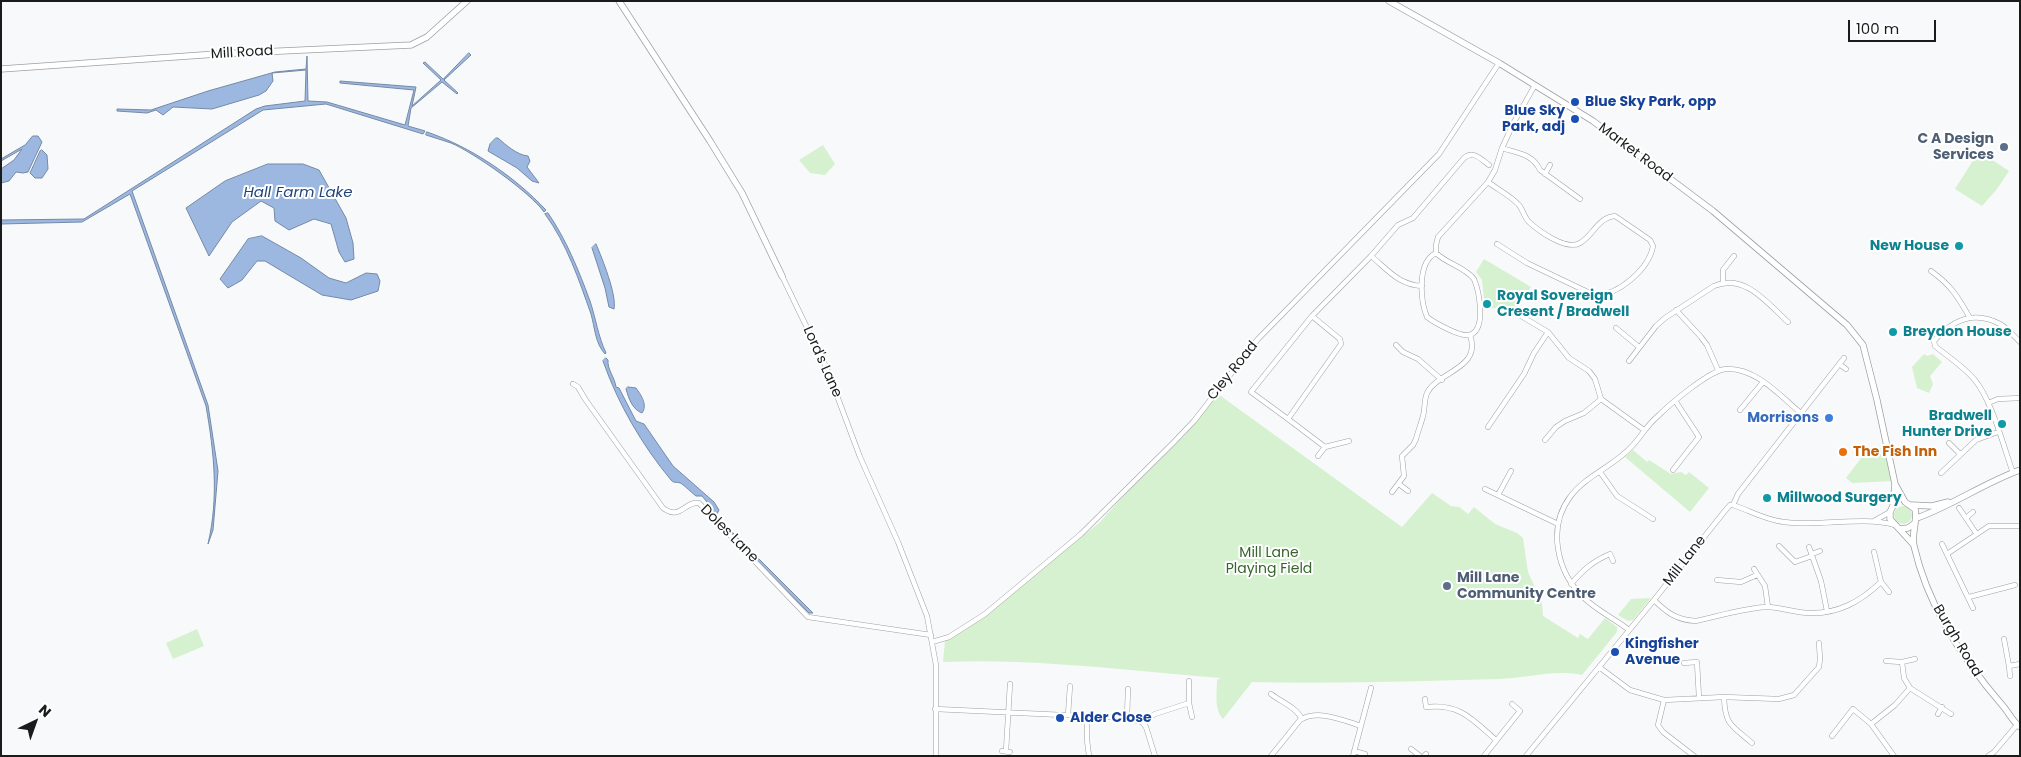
<!DOCTYPE html>
<html>
<head>
<meta charset="utf-8">
<style>
	body { margin:0 }
	#map { position:relative; width:2021px; height:757px; overflow:hidden; background:#f7f9fa; font-family:Poppins,sans-serif }
	canvas { display:block }
	.frame { position:absolute; inset:0; border:2px solid #1a1b1b; pointer-events:none }
	.north { position:absolute; left:10px; top:697px; width:50px; height:50px; -webkit-text-stroke:4px #fff; paint-order:stroke; rotate:42deg; font-size:14px; font-weight:700; line-height:20px; text-align:center; color:#1a1b1b }
	.north::after { content:''; display:block; margin:auto; width:18px; height:22px; background:#1a1b1b; clip-path:polygon(50% 0,100% 100%,50% 72%,0 100%) }
	.scale { position:absolute; left:1848px; top:20px; width:88px; height:22px; box-sizing:border-box; border:2px solid #1a1b1b; border-top:0; padding-left:6px; font-size:15px; line-height:18px; white-space:nowrap; color:#1a1b1b; -webkit-text-stroke:4px #fff; paint-order:stroke }
</style>
</head>
<body>
<div id="map">
<canvas width="2021" height="757"></canvas>
<div class="frame"></div>
<div class="north">N</div>
<div class="scale">100 m</div>
</div>
<script>
const ctx = document.querySelector('canvas').getContext('2d');
ctx.lineJoin = 'round';
function fillPath(path, color) { ctx.fillStyle = color; ctx.fill(path, 'evenodd'); }
function trace(path, color, width, dash) { ctx.strokeStyle = color; ctx.lineWidth = width; ctx.lineCap = dash ? 'butt' : 'round'; ctx.setLineDash(dash || []); ctx.stroke(path); }
function label(font, color, halo, rows, align = 'center') {
  ctx.font = font + ' Poppins,sans-serif'; ctx.lineWidth = 4; ctx.setLineDash([]); ctx.textBaseline = 'middle'; ctx.strokeStyle = halo; ctx.fillStyle = color; for (const [text, x, y, turn = 0] of rows) {
    ctx.save(); ctx.translate(x, y); ctx.rotate((+turn || 0) * Math.PI / 180); ctx.textAlign = isNaN(turn) ? turn : align; if (halo) ctx.strokeText(text, 0, 0); ctx.fillText(text, 0, 0); ctx.restore();
  }
}
fillPath(new Path2D(`
	M823,145L835,164L825,175L810,173L799,160Z
	M1979,151L2009,171L1997,189L1982,206L1955,189Z
	M1484,259L1531,287L1516,311L1506,307L1485,309L1482,280L1476,272Z
	M1924,354L1927,356L1933,354L1942,362L1930,376L1933,384L1929,393L1917,388L1912,367Z
	M1218,394L1402,527L1432,493L1451,506L1459,507L1468,514L1474,507L1495,524L1517,533L1523,538L1528,572L1542,603L1543,616L1578,638L1580,634L1588,639L1605,618L1617,627V632L1582,675C1555,669 1527,678 1499,679C1417,681 1335,684 1252,682L1223,719C1214,709 1217,693 1217,680L1221,678C1129,671 1036,658 943,662L945,641L989,614L1031,577L1099,523L1139,479L1185,435Z
	M1886,448L1892,481L1852,483L1846,478L1868,449Z
	M1633,450L1647,462L1649,460L1671,474L1681,472L1686,475L1689,472L1709,488L1690,512L1625,457Z
	M1894 515a9 9 0 1 1 18 0a9 9 0 1 1-18 0Z
	M1651,598L1633,620L1628,621L1618,615L1631,599Z
	M197,629L204,646L173,659L166,643Z`), '#d6f1cf');
const water = new Path2D(`
	M469,53L471,55L444,80L458,93L457,94L442,82L411,108L408,126L425,131L423,134L326,104L263,110L132,191L208,405L218,471L213,530L208,544C219,497 214,452 206,406L130,194L82,222L1,224V220L84,219L256,109L265,106L305,101L306,70L272,73L273,81L266,91L259,95L212,109L173,107L163,115L156,110L147,113L117,111V109L151,110L208,91L275,72L306,69L307,56L308,101L327,102L405,125L414,90L340,83V81L416,87L412,106L441,80L423,63L425,62L443,79Z
	M427,132C471,147 514,176 546,210L544,212C531,193 473,152 451,143C443,140 434,138 426,135Z
	M33,136H38L42,142L28,172L23,173L16,172L9,181L1,183V169L14,160L22,149L1,161V159L25,145Z
	M496,138H498C506,145 517,155 528,156L530,161L527,167L539,183L532,181L517,168L488,151L490,144Z
	M42,150L47,155L48,169L42,178H35L30,173L40,151Z
	M268,164H303L319,170L346,218L353,243L354,259L345,262L339,252L331,224L314,219L289,230L275,221L274,208L261,201L232,222L209,256L186,208L225,181Z
	M548,213C566,239 579,271 590,301C596,319 598,336 606,353L605,354C595,343 595,328 591,314C579,280 567,244 545,214Z
	M262,236L301,258L329,278L346,283L366,273L377,274L380,281L378,291L351,300L322,295L265,261H257L242,280L228,288L220,279L248,239Z
	M596,244C602,258 617,295 614,309L609,307L605,288L592,248Z
	M606,358L608,360C607,369 615,378 616,387L619,388L636,421L644,424L673,466L714,502L719,510L716,516L813,613H809L713,516L712,508L702,496H696C691,492 686,487 682,484C678,481 674,484 671,480C642,445 618,404 603,361Z
	M628,387L636,388C641,395 648,405 642,413C632,409 629,399 626,389Z`);
fillPath(water, '#9cb8e1');
trace(water, '#7589a6', 1);
const minor = new Path2D(`
	M1502,148C1517,153 1533,154 1540,170L1580,199
	M1545,174L1550,165
	M1488,182C1497,189 1511,196 1519,205C1523,210 1524,217 1529,222C1539,231 1566,251 1580,243C1594,235 1597,218 1615,216L1650,240L1653,246C1649,269 1618,296 1594,295L1527,263L1497,244
	M1436,253C1447,264 1465,267 1474,279C1479,291 1487,331 1469,335C1460,337 1435,323 1427,317C1420,300 1417,262 1436,253Z
	M1436,253V245L1438,237L1488,182L1495,170L1502,148L1514,122L1535,85
	M1371,256C1388,270 1399,285 1422,286
	M1931,271C1951,285 1958,297 1970,318
	M782,276L827,369L860,457L898,542L927,616L936,665V756
	M1723,283V270L1734,256
	M1676,310L1701,337L1707,345L1718,370
	M1516,313L1548,332L1569,358L1589,371L1595,379L1601,399
	M1312,316L1340,339L1341,344L1288,419L1251,392L1312,316L1371,256L1398,225L1413,218L1464,158C1473,150 1481,159 1489,165
	M1616,328L1639,347
	M1396,345L1403,352L1418,359L1442,380
	M1629,361L1656,326L1665,318L1714,286C1745,273 1767,303 1788,322
	M1839,364L1846,369
	M573,384L578,387L585,399L663,508C681,521 684,501 699,503L808,617L931,635
	M1988,403L1998,399L2020,398
	M1740,410L1763,382
	M1288,419L1325,447L1349,441
	M1488,427L1524,374L1534,353L1548,332
	M1545,440L1556,427L1565,421L1584,413L1601,399L1644,430
	M1949,443L1960,454
	M1318,456L1325,447
	M1673,470L1699,437L1676,402
	M1600,472L1617,496L1653,519
	M1941,473L1976,440L1998,432
	M2013,473C2003,445 1992,400 1974,379C1963,366 1947,356 1935,346L1934,341C1952,320 1974,310 2000,324C2007,328 2014,336 2020,342
	M1399,484L1408,491
	M1485,489L1558,524
	M1392,492L1404,476L1402,456L1413,445L1416,439C1418,431 1421,424 1423,416C1425,409 1424,400 1427,393C1438,371 1482,369 1470,335
	M1498,495L1511,471
	M1733,505L1738,494L1844,358
	M1733,505C1751,511 1765,520 1784,522C1820,527 1859,516 1895,525
	M1959,508L1976,533
	M1966,518L1973,512
	M1874,521L1890,512
	M1942,544L1973,608
	M1779,546L1795,562L1812,556
	M1809,547L1821,581L1827,611
	M1812,554L1820,551
	M1947,554L1989,526H2020
	M1754,569L1765,586L1768,607
	M1717,580L1741,582L1757,575
	M1881,582L1889,592
	M1571,584C1583,570 1593,561 1610,554L1613,561
	M1969,597L2015,585
	M1654,600C1667,613 1677,620 1696,621C1719,616 1744,608 1767,607C1781,607 1795,613 1809,613C1838,614 1860,602 1881,582L1874,552
	M1629,630C1615,619 1596,610 1583,597C1557,572 1547,528 1570,497C1586,475 1615,466 1633,445C1642,435 1648,424 1658,416C1670,404 1710,370 1726,369C1756,367 1781,397 1802,414
	M2004,639L2009,666L2020,664
	M932,642L949,637L985,614L1081,534L1173,443L1194,421L1258,339L1439,154L1499,63
	M1886,661L1902,662L1904,678L1910,688L1951,714
	M1902,662L1915,659
	M1684,663L1697,662L1699,698
	M2009,666L2010,676
	M1599,667L1630,690L1664,700L1724,697L1779,699L1794,695L1819,667L1820,659L1819,643
	M1189,681V703L1192,717
	M1271,694C1281,702 1296,707 1302,719
	M1724,697C1725,725 1731,725 1752,743
	M1425,699L1426,707C1460,703 1473,720 1496,740
	M1664,700L1658,725L1663,732L1694,756
	M935,709L1127,718L1142,722
	M1938,714L1942,707
	M1068,715L1070,686
	M1087,717V740L1089,756
	M1127,718L1128,689
	M1142,722L1155,714L1189,703
	M1142,722L1146,727L1155,756
	M1871,724L1895,705L1910,688
	M1832,736L1853,709L1871,724L1894,756
	M1411,749L1420,756
	M1002,751L1010,752
	M1006,751L1010,684
	M1354,751L1365,754
	M1271,756L1300,720C1318,709 1342,720 1361,726
	M1353,756L1371,688
	M1424,756L1426,754
	M1484,756L1520,711L1512,704
	M1526,756L1654,600L1724,512L1730,505H1733
	M1988,756L1994,752L2017,725`);
const tertiary = new Path2D(`
	M619,1L710,141L742,193L782,276
	M1389,1L1499,63L1593,121L1713,211L1847,325L1863,345L1877,400L1895,484L1893,506L1890,512V519L1913,544
	M1,69L217,54L411,45L427,37L467,1
	M1895,484L1905,502L1915,509C1918,521 1911,533 1914,546C1928,607 1963,660 2003,706C2009,713 2013,722 2020,727
	M1911,505L1932,506L1948,502
	M1917,518C1953,505 1984,483 2020,470
	M1900,529L1908,528L1915,523`);
trace(minor, '#9ea0a1', 5.5);
trace(tertiary, '#9ea0a1', 7);
trace(minor, '#fff', 4.5);
trace(tertiary, '#fff', 5.5);
for (const [x, y, r, color] of [
	[1575,102,5,"#1a4fb4"],
	[1575,119,5,"#1a4fb4"],
	[2004,147,5,"#5c6f8a"],
	[1959,246,5,"#0f9aa8"],
	[1487,304,5,"#0f9aa8"],
	[1893,332,5,"#0f9aa8"],
	[1829,418,5,"#3f7fe0"],
	[2002,424,5,"#0f9aa8"],
	[1843,452,5,"#e8710a"],
	[1767,498,5,"#0f9aa8"],
	[1447,586,5,"#5c6f8a"],
	[1615,652,5,"#1a4fb4"],
	[1060,718,5,"#1a4fb4"]
]) { const dot = new Path2D(); dot.arc(x, y, r, 0, 2 * Math.PI); ctx.fillStyle = color; ctx.fill(dot); trace(dot, '#fff', 2); }
label('14px', '#1a1b1b', '#fff', [
	["Mill Road",242,53,-3],
	["Market Road",1635,153,37],
	["Lord's Lane",822,362,66],
	["Cley Road",1233,371,-51],
	["Doles Lane",729,534,45],
	["Mill Lane",1685,561,-52],
	["Burgh Road",1957,641,59]
]);
label('bold 14px', '#164399', '#fff', [
	["Blue Sky Park, opp",1585,102],
	["Blue Sky",1565,111,"right"],
	["Park, adj",1565,127,"right"],
	["Kingfisher",1625,644],
	["Avenue",1625,660],
	["Alder Close",1070,718]
], 'left');
label('bold 14px', '#4e5e75', '#fff', [
	["C A Design",1994,139],
	["Services",1994,155],
	["Mill Lane",1457,578,"left"],
	["Community Centre",1457,594,"left"]
], 'right');
label('bold 14px', '#0d838f', '#fff', [
	["New House",1949,246,"right"],
	["Royal Sovereign",1497,296],
	["Cresent / Bradwell",1497,312],
	["Breydon House",1903,332],
	["Bradwell",1992,416,"right"],
	["Hunter Drive",1992,432,"right"],
	["Millwood Surgery",1777,498]
], 'left');
label('bold 14px', '#366cbe', '#fff', [
	["Morrisons",1819,418]
], 'right');
label('bold 14px', '#c56008', '#fff', [
	["The Fish Inn",1853,452]
], 'left');
label('14px', '#38632d', '#fff', [
	["Mill Lane",1269,553],
	["Playing Field",1269,569]
]);
label('italic 15px', '#224578', '#fff', [
	["Hall Farm Lake",298,193]
]);
</script>
</body>
</html>
